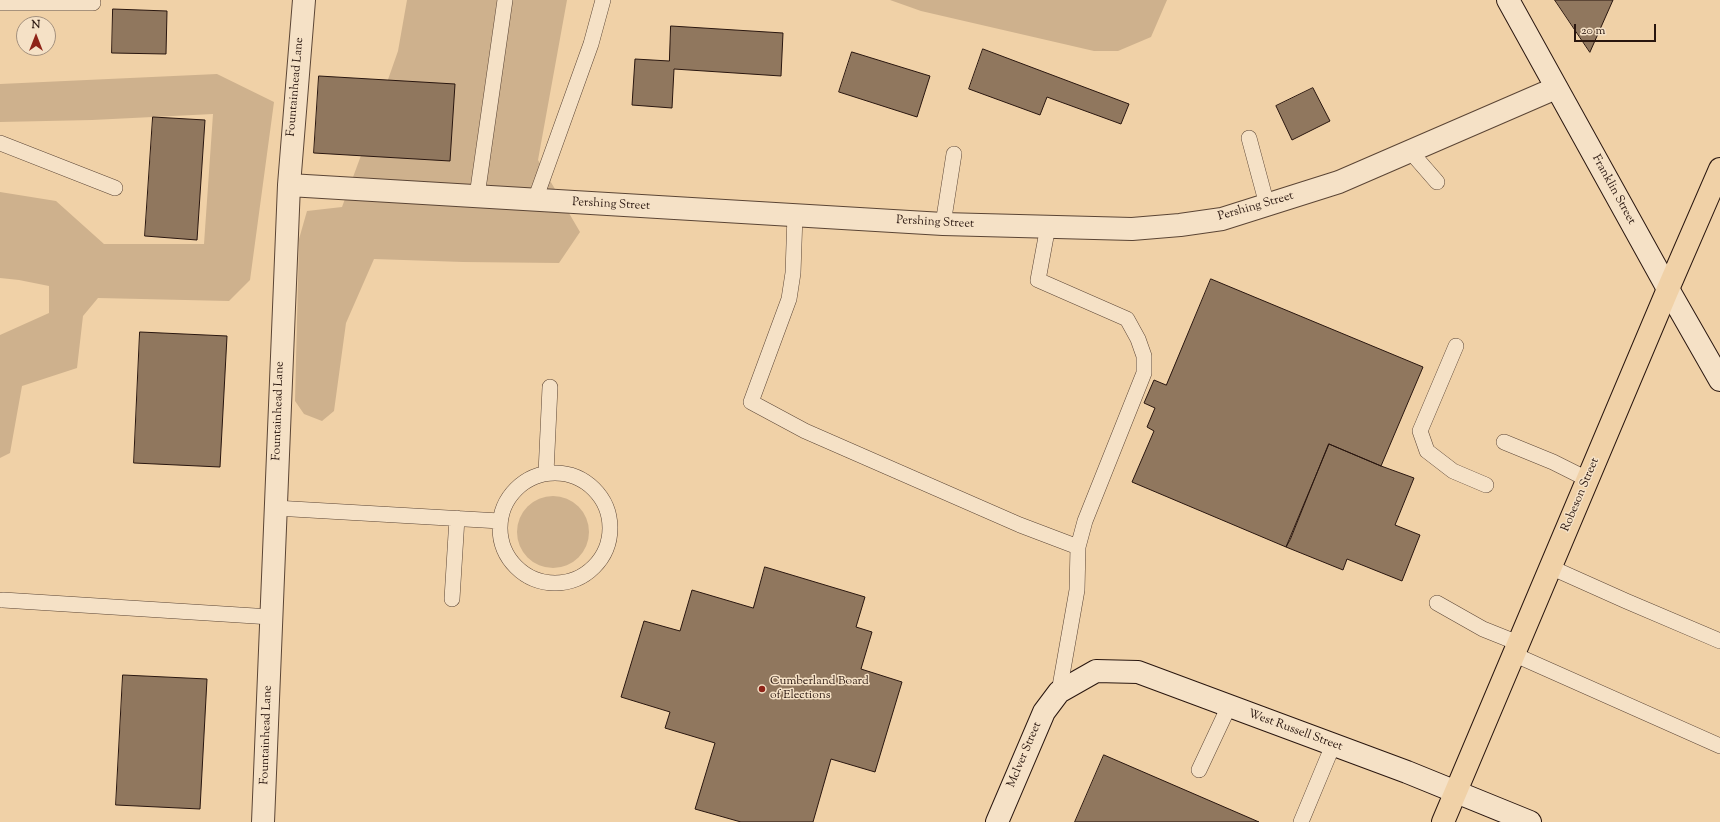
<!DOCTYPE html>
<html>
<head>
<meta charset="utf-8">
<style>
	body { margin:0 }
	#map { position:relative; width:1720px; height:822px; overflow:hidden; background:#f0d1a7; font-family:"Sorts Mill Goudy",serif }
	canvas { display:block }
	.north { position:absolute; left:16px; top:16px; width:40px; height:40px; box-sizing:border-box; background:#f5e1c6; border:1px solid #a3907d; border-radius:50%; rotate:0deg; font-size:11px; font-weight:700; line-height:16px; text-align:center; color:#29160f }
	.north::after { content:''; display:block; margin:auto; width:14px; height:18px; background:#8f2418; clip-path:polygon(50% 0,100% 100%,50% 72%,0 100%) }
	.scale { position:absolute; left:1574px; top:24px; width:82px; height:18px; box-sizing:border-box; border:2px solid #29160f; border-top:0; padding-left:5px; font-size:12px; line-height:14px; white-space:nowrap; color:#29160f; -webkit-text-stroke:3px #f5e1c6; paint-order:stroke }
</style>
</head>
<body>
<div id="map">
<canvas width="1720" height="822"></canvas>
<div class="north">N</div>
<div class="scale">20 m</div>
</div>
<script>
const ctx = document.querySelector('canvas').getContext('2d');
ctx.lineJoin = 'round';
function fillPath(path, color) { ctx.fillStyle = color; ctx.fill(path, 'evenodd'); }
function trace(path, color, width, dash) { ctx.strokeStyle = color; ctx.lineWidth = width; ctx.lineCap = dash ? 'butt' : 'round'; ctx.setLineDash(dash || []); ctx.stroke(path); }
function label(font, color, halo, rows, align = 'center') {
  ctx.font = font + ' "Sorts Mill Goudy",serif'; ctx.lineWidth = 3; ctx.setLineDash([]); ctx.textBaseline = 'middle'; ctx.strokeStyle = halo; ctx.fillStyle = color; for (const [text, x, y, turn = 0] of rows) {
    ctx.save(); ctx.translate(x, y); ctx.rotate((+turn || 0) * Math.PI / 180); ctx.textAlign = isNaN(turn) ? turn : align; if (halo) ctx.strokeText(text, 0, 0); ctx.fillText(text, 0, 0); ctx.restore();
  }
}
fillPath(new Path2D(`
	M407,0H567L538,160L580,232L559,263L463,262L374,259L346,323L334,411L322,421L304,414L295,401L299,239L307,211L342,207L370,131L398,51Z
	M890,0H1167L1151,37L1118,51H1094L921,11Z
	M217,74L274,102L250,280L229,301L98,298L83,316L77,368L22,386L10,453L0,458V335L49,313V286L19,280L0,278V192L56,201L104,244H204L213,114L92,120L0,122V84Z
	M517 532a36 36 0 1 1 72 0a36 36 0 1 1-72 0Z`), '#ceb18d');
const building = new Path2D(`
	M1555,0H1613L1590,52Z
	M113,9L167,11L166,54L112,53Z
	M671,26L783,33L781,76L674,69L672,108L632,105L635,59L669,61Z
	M983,49L1129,104L1121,124L1047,97L1040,115L969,89Z
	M852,52L930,76L917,117L839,92Z
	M319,76L455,84L450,161L314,153Z
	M1313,88L1330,121L1292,140L1276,106Z
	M153,117L205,120L197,240L145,236Z
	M1211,279L1423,367L1381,466L1329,444L1286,547L1132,482L1154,431L1147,427L1155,408L1144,403L1154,380L1166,385Z
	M140,332L227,336L220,467L134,463Z
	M1329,444L1381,466L1414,478L1395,525L1420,535L1402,581L1347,559L1343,570L1286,547L1290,540Z
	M765,567L865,597L856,627L872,632L861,669L902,682L875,772L831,759L813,822H741L695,809L715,743L665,728L670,712L621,697L644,621L680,631L692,590L753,608Z
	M123,675L207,679L200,809L116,805Z
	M1104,755L1259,822H1075Z`);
fillPath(building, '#90775e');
trace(building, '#29160f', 1);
const lane = new Path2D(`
	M0,3H93
	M1249,138L1267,205
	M0,143L115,188
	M1410,151L1437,182
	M477,196L505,0
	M535,200L591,44L603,0
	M795,215L793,273L789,299L751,402L805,431L1020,525L1078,547
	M943,224L954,154
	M1048,226L1038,280L1127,319L1138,339L1144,356V373L1085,521L1078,547L1077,590L1059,692
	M1456,346L1420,431L1427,451L1453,471L1486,485
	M1504,442L1553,462L1587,479
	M546,473L550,387
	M500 528a55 55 0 1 1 110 0a55 55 0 1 1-110 0Z
	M275,508L500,521
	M1550,567L1626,601L1720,641
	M452,599L457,518
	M3,600L271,617
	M1437,603L1483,629L1518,643
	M1513,654L1720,746
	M1199,770L1229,706
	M1301,822L1333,745`);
const street = new Path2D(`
	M289,185L943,224L1132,229L1180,225L1222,219L1339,182L1556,88
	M263,822L289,185L304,0`);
const secondary = new Path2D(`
	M1508,0L1668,289L1720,380
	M997,822L1044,712L1059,692L1096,671L1138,672L1407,772L1530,822`);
const primary = new Path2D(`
	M1443,822L1668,289L1720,169`);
trace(lane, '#5b4535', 16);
trace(street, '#5b4535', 24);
trace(secondary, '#29160f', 24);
trace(primary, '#29160f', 24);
trace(lane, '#f5e1c6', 15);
trace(street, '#f5e1c6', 22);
trace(secondary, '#f5e1c6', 22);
trace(primary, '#f0d1a7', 22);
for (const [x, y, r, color] of [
	[762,689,4,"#8f2418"]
]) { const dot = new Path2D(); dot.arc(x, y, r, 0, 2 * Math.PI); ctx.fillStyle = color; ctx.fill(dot); trace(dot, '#f5e1c6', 1.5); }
label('12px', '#29160f', '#f5e1c6', [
	["Fountainhead Lane",296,87,-85],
	["Franklin Street",1613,190,61],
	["Pershing Street",611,205,3],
	["Pershing Street",1256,207,-16],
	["Pershing Street",935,223,3],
	["Fountainhead Lane",279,411,-88],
	["Robeson Street",1581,495,-67],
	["West Russell Street",1295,731,20],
	["Fountainhead Lane",267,735,-88],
	["McIver Street",1025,755,-67]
]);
label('12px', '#29160f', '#f5e1c6', [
	["Cumberland Board",770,682],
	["of Elections",770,696]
], 'left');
</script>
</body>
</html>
